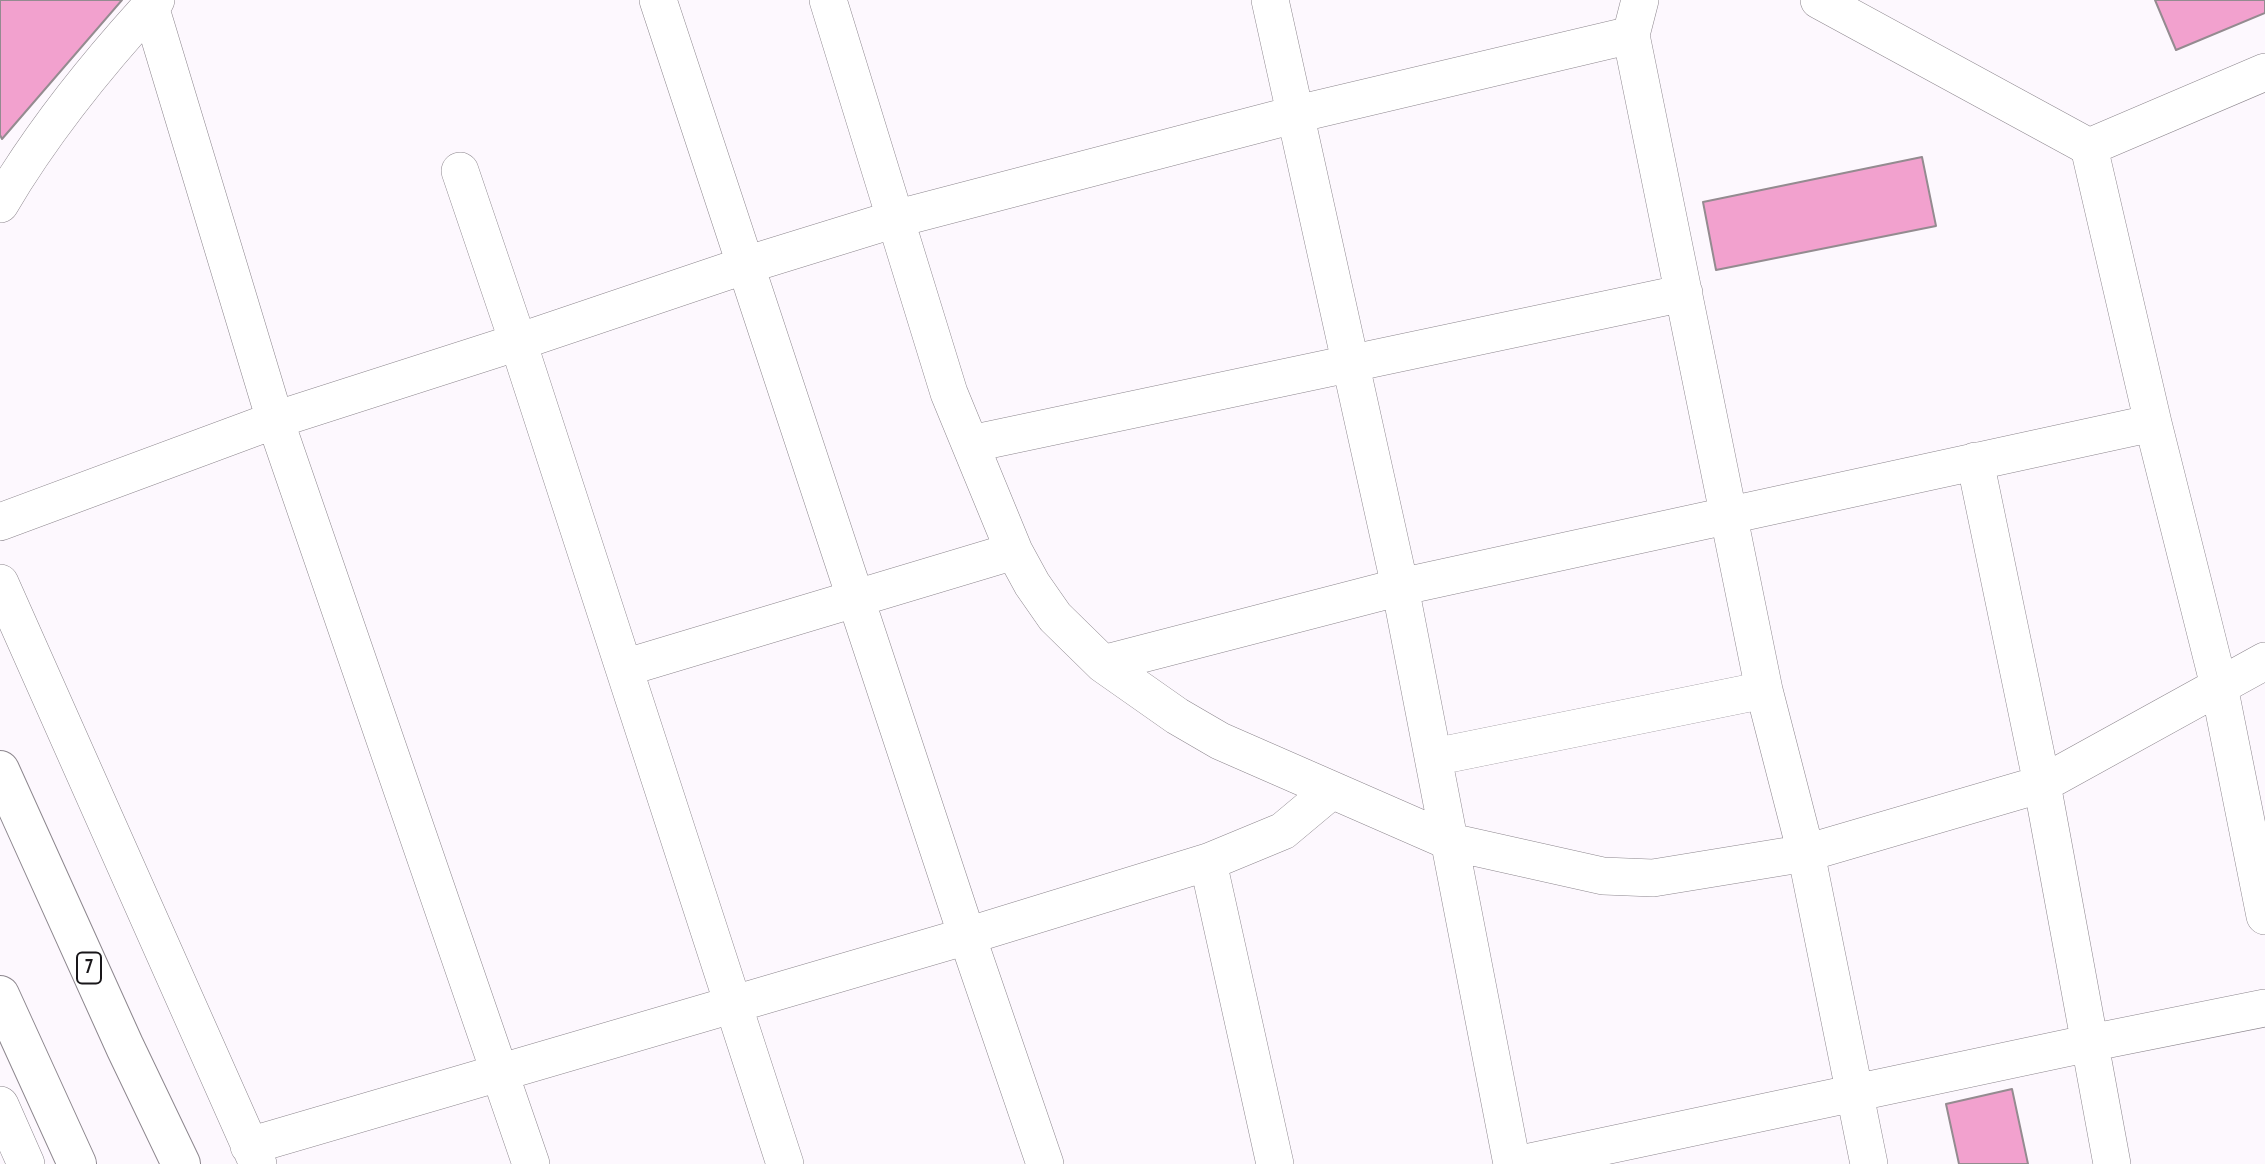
<!DOCTYPE html>
<html>
<head>
<meta charset="utf-8">
<style>
	body { margin:0 }
	canvas { display:block; background:#fdf8fe }
</style>
</head>
<body>
<canvas width="2265" height="1164"></canvas>
<script>
const ctx = document.querySelector('canvas').getContext('2d');
ctx.lineJoin = 'round';
function fillPath(path, color) { ctx.fillStyle = color; ctx.fill(path, 'evenodd'); }
function trace(path, color, width, dash) { ctx.strokeStyle = color; ctx.lineWidth = width; ctx.lineCap = dash ? 'butt' : 'round'; ctx.setLineDash(dash || []); ctx.stroke(path); }
function label(font, color, halo, rows, align = 'center') {
  ctx.font = font + ' "PT Sans Narrow",sans-serif'; ctx.lineWidth = 7; ctx.setLineDash([]); ctx.textBaseline = 'middle'; ctx.strokeStyle = halo; ctx.fillStyle = color; for (const [text, x, y, turn = 0] of rows) {
    ctx.save(); ctx.translate(x, y); ctx.rotate((+turn || 0) * Math.PI / 180); ctx.textAlign = isNaN(turn) ? turn : align; if (halo) ctx.strokeText(text, 0, 0); ctx.fillText(text, 0, 0); ctx.restore();
  }
}
const building = new Path2D(`
	M0,0H122L2,139L0,135Z
	M2155,0H2265V13L2176,50Z
	M1922,157L1936,226L1716,270L1703,202Z
	M2012,1089L2028,1164H1959L1946,1104Z`);
fillPath(building, '#f2a1ce');
trace(building, '#948b90', 2);
const minor = new Path2D(`
	M658,0L967,936L1045,1164
	M828,0L949,393L1014,551L1032,584L1055,617L1103,664L1177,716L1220,741L1451,842L1603,876L1653,878L1806,853L2042,784L2265,661
	M1270,0L1400,587L1512,1164
	M1640,0L1631,35L1764,690L1806,853L1869,1164
	M1819,0L2089,147L2265,72
	M150,6L275,420L531,1164
	M2089,147L2153,423L2219,686L2265,916
	M460,171L518,342L785,1164
	M0,204C43,131 98,63 156,0
	M970,444L1684,293
	M1975,461L2042,784L2112,1164
	M0,522L275,420L518,342L746,265L895,219L1297,114L1631,35
	M0,583L258,1164
	M1103,664L1400,587L2153,423
	M624,668L1014,551
	M1434,757L1764,690
	M1208,862L1275,1164
	M0,1105L26,1164
	M249,1146L967,936L1208,862L1283,831L1332,790
	M1520,1164L2090,1043L2265,1008`);
const highway = new Path2D(`
	M0,770L125,1047L181,1164
	M0,995L77,1164`);
trace(minor, '#8d878e', 38);
trace(highway, '#8d878e', 40);
trace(minor, '#fff', 37);
trace(highway, '#fff', 38);
for (const [x, y, w] of [
	[89,968,24]
]) { const box = new Path2D(); box.roundRect(x - w / 2, y - 15.5, w, 31, 5); ctx.fillStyle = '#fff'; ctx.fill(box); trace(box, '#19171a', 2); }
label('bold 19px', '#19171a', null, [
	["7",89,968]
]);
</script>
</body>
</html>
